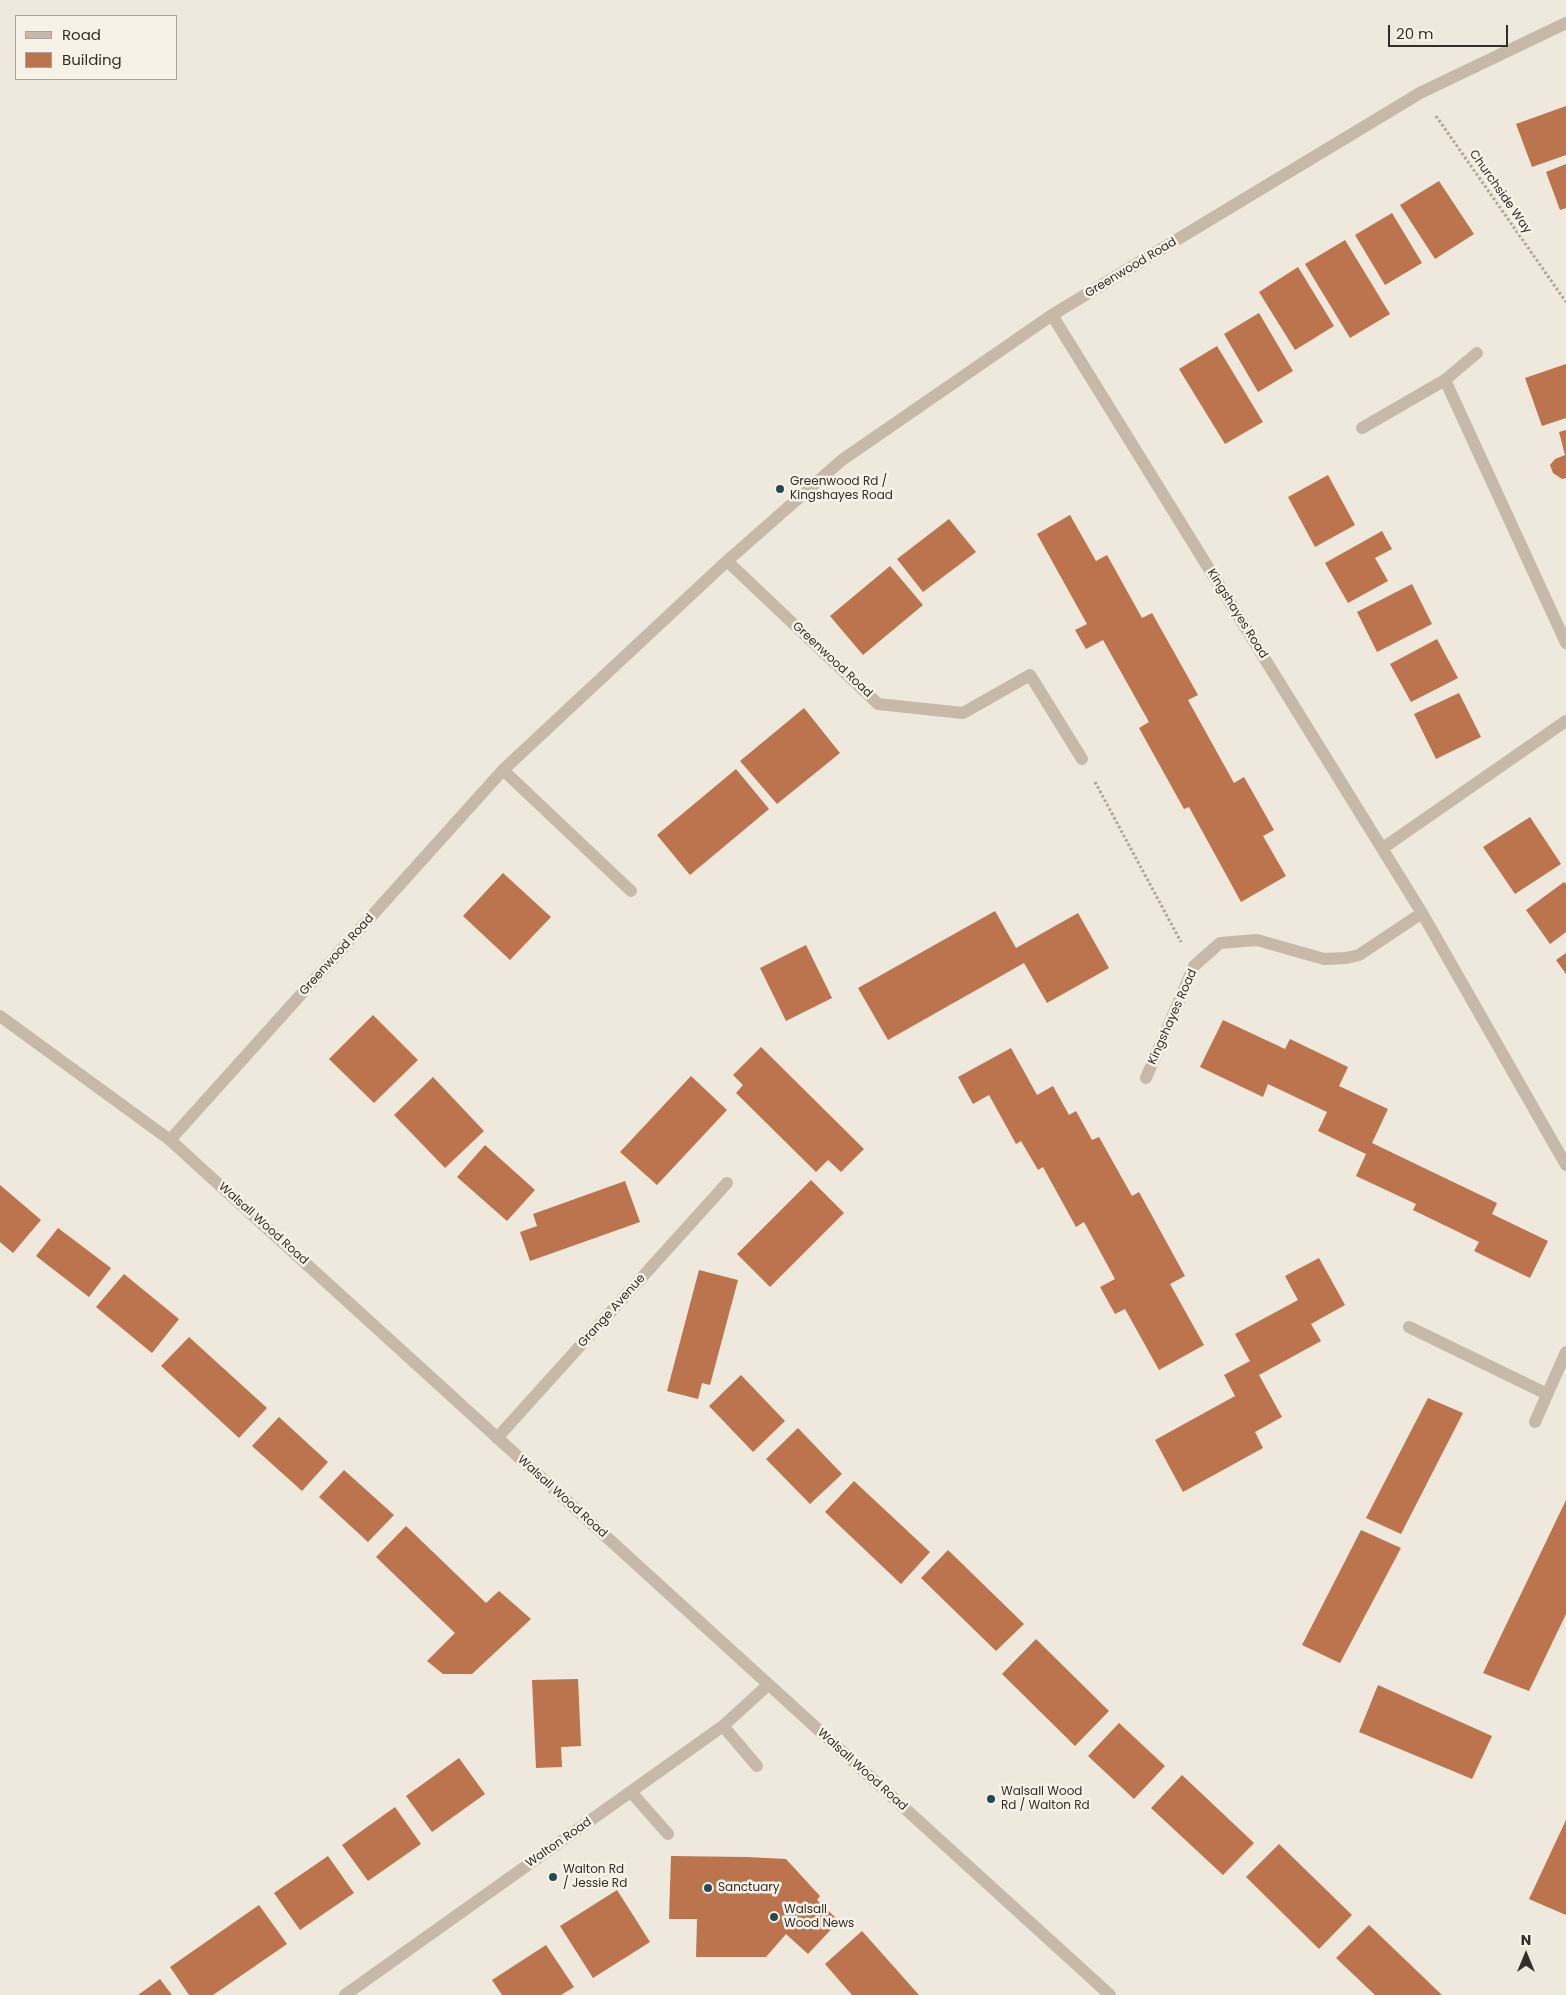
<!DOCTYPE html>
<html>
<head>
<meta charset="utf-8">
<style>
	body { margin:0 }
	#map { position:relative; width:1566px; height:1995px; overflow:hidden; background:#efe8dc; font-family:Poppins,sans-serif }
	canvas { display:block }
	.legend { position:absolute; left:15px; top:15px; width:162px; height:65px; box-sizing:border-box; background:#f7f2e8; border:1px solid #a9a39b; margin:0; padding:6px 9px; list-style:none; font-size:15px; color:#342d28 }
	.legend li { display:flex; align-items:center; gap:10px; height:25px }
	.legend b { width:25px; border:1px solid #a9a39b }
	.north { position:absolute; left:1501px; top:1930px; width:50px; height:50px; -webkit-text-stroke:4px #f7f2e8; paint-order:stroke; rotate:0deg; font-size:14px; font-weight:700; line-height:20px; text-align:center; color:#342d28 }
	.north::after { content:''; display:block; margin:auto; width:18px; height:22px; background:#342d28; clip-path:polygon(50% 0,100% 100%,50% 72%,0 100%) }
	.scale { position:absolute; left:1388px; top:25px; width:120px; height:22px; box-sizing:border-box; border:2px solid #342d28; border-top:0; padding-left:6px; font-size:15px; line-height:18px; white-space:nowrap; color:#342d28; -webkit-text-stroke:4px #f7f2e8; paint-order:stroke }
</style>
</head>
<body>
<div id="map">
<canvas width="1566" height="1995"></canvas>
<ul class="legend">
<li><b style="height:6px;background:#c6b9a9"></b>Road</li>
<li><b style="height:14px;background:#bb744e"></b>Building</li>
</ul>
<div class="north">N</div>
<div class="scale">20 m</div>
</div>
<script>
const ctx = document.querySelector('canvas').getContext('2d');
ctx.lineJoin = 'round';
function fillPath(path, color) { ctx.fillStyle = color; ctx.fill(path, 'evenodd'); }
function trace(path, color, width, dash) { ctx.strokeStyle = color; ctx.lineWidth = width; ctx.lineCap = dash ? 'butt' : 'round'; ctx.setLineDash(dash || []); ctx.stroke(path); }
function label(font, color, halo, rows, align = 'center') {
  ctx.font = font + ' Poppins,sans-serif'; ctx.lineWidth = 5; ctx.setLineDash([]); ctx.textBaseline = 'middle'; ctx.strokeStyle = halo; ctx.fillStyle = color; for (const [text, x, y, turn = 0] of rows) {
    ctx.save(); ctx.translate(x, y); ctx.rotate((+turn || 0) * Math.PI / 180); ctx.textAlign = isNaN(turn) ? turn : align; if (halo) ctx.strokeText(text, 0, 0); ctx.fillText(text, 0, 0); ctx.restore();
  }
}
fillPath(new Path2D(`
	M1566,106V155L1532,167L1516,124Z
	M1566,164V208L1560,210L1546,172Z
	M1439,181L1474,234L1435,259L1400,205Z
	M1392,213L1422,263L1385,285L1355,235Z
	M1345,240L1390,314L1350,338L1305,264Z
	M1298,267L1334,326L1295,350L1259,292Z
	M1259,313L1293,371L1258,392L1224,334Z
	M1217,346L1263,422L1225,444L1179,369Z
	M1566,364V418L1542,426L1525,378Z
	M1566,430V478L1562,479L1553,473L1550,465L1555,459L1565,455L1559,432Z
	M1328,475L1355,525L1315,547L1288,497Z
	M1070,515L1096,561L1107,555L1142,618L1152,613L1198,695L1188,700L1234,783L1244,777L1274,830L1263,836L1286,876L1241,902L1189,807L1184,809L1139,728L1149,722L1103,640L1086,649L1075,630L1087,624L1037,534Z
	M949,519L976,552L923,592L897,559Z
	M1382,531L1392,549L1375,558L1388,581L1348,603L1325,563Z
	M890,566L923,605L863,655L830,616Z
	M1412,584L1432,624L1377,652L1357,612Z
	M1437,639L1458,678L1411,702L1390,664Z
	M1459,693L1481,737L1436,759L1414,714Z
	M804,708L840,753L777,804L740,761Z
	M736,769L769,809L690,875L657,835Z
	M1530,817L1561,864L1515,894L1483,847Z
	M503,873L551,917L510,960L463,916Z
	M1564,882L1566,884V932L1550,944L1526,910Z
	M995,911L1016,948L1078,913L1109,968L1047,1003L1024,963L888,1040L858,988Z
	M806,945L832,998L786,1021L760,968Z
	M1566,953V974L1556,960Z
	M373,1015L418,1060L374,1103L329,1059Z
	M1223,1020L1285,1049L1290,1039L1348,1067L1339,1086L1388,1109L1372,1143L1497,1203L1492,1214L1548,1241L1530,1278L1474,1251L1479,1242L1413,1210L1416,1204L1356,1176L1366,1154L1318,1131L1327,1112L1268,1084L1263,1097L1200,1067Z
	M761,1047L864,1149L841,1172L828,1160L816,1172L736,1093L743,1085L733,1075Z
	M1011,1048L1037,1095L1053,1086L1069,1115L1076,1111L1092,1140L1099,1137L1132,1196L1139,1192L1185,1276L1170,1284L1204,1345L1159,1370L1125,1309L1115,1314L1100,1287L1115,1279L1084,1222L1076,1227L1043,1167L1038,1170L1021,1141L1016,1144L989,1095L973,1104L958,1077Z
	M691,1076L727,1110L657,1185L620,1152Z
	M433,1077L484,1131L445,1168L394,1115Z
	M485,1145L535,1190L507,1221L457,1177Z
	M811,1180L844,1213L770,1287L737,1254Z
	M625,1181L640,1222L530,1261L520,1232L537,1226L533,1214Z
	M0,1185L41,1220L13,1253L0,1242Z
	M58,1228L111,1268L89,1297L36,1256Z
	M1319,1258L1345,1305L1311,1324L1321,1341L1259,1375L1282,1417L1255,1432L1263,1448L1183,1492L1155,1440L1235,1396L1224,1375L1250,1361L1235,1334L1298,1300L1285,1276Z
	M699,1270L738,1280L710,1385L702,1383L698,1399L667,1391Z
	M124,1274L179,1319L152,1353L96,1307Z
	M189,1337L267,1408L239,1438L161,1366Z
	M741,1375L785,1421L753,1452L709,1406Z
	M1428,1398L1463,1413L1401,1534L1366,1518Z
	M279,1417L328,1462L302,1491L252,1446Z
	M798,1428L842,1474L810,1504L766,1459Z
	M344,1470L394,1515L368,1542L319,1497Z
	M854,1481L930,1552L901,1584L825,1512Z
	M1566,1500V1614L1529,1691L1483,1673Z
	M406,1526L486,1603L499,1591L531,1619L472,1674H443L427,1661L455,1633L376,1557Z
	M1361,1530L1401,1548L1340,1663L1302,1645Z
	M948,1550L1024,1624L996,1651L921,1578Z
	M1036,1639L1109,1711L1075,1746L1002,1674Z
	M578,1679L581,1746L561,1747L562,1767L536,1768L532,1680Z
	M1378,1685L1492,1736L1472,1779L1359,1732Z
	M1119,1723L1165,1766L1134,1799L1088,1756Z
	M459,1758L485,1794L432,1832L406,1796Z
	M1182,1775L1254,1843L1223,1875L1151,1808Z
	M395,1807L421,1844L368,1881L342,1845Z
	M1566,1820V1915L1529,1899Z
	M1279,1844L1352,1915L1319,1949L1246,1877Z
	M328,1856L354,1893L300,1930L274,1893Z
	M671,1856L747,1857L786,1859L820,1896L817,1900L839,1921L808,1954L786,1934L766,1957H696L697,1919H669Z
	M617,1890L650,1942L593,1978L560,1926Z
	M259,1905L287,1944L213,1995H189L170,1967Z
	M1369,1925L1442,1995H1375L1336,1958Z
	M862,1931L919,1995H852L825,1964Z
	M546,1945L574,1987L561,1995H502L492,1980Z
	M160,1979L172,1995H138Z`), '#bb744e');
trace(new Path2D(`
	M1436,116L1566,302
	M1095,782L1181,942`), '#b2a493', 3, [2.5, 2.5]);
trace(new Path2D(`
	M1052,315L1422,913L1566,1165
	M1445,380L1566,643
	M1362,428L1445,380L1477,353
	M727,561L878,704L963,713L1030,675L1082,759
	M503,770L631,891
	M1383,848L1566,721
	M0,1016L170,1140L1110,1995
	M1146,1078L1194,966L1220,943L1257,940L1324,959L1346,958L1359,955L1422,913
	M170,1140L503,770L727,561L842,460L1052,315L1420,93L1566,23
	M1409,1327L1547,1394
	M1535,1422L1566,1352
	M497,1438L727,1183
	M723,1726L757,1766
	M631,1792L668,1834
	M345,1995L723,1726L768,1685`), '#c6b9a9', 12);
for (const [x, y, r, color] of [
	[780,489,5,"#214a52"],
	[991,1799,5,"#214a52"],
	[553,1877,5,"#214a52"],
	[708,1888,5,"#214a52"],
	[774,1917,5,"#214a52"]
]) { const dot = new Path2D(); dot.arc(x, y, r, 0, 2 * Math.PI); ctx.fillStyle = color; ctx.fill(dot); trace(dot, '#f7f2e8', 2); }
label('12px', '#342d28', '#f7f2e8', [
	["Churchside Way",1500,192,55],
	["Greenwood Road",1131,268,-31],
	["Kingshayes Road",1237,614,58],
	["Greenwood Road",832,660,43],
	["Greenwood Road",337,955,-48],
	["Kingshayes Road",1173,1017,-66],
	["Walsall Wood Road",263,1224,42],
	["Grange Avenue",612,1311,-48],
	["Walsall Wood Road",562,1497,42],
	["Walsall Wood Road",862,1770,42],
	["Walton Road",559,1843,-35]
]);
label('12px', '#342d28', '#f7f2e8', [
	["Greenwood Rd /",790,482],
	["Kingshayes Road",790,496],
	["Walsall Wood",1001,1792],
	["Rd / Walton Rd",1001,1806],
	["Walton Rd",563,1870],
	["/ Jessie Rd",563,1884],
	["Sanctuary",718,1888],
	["Walsall",784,1910],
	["Wood News",784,1924]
], 'left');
</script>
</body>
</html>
